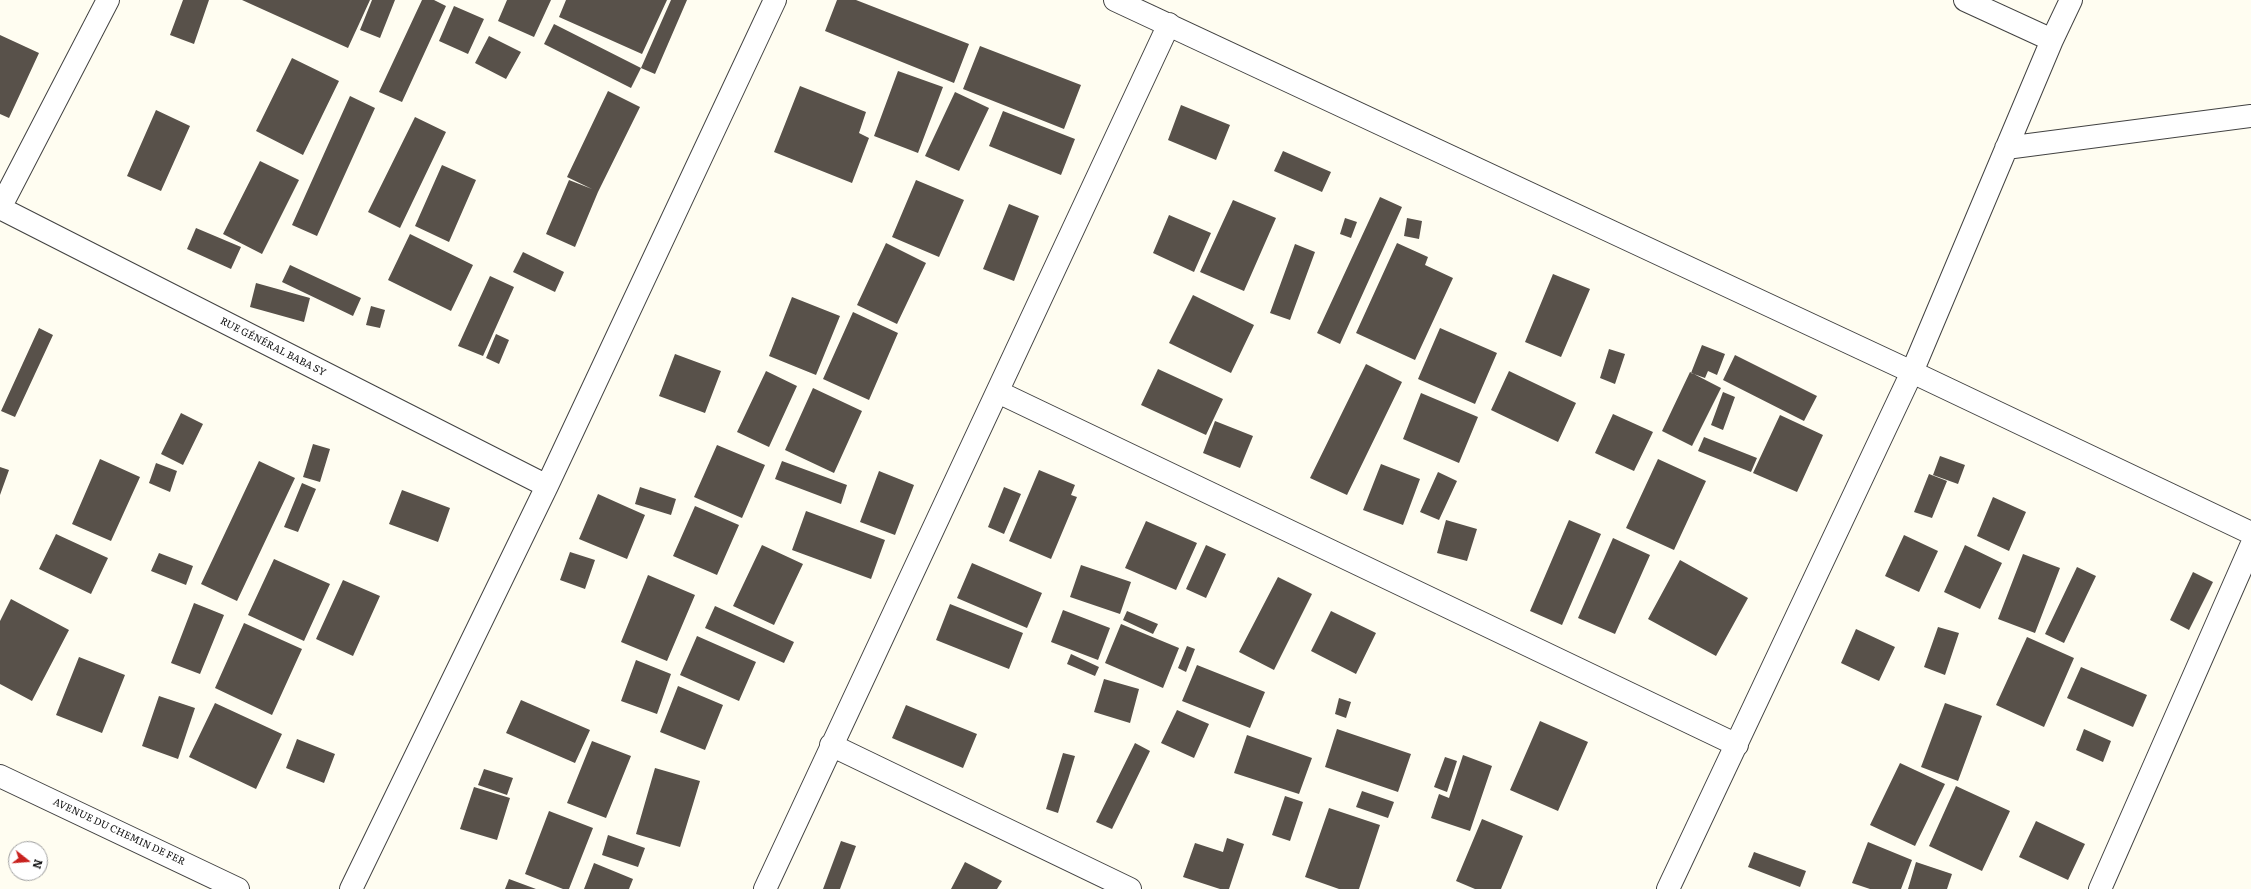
<!DOCTYPE html>
<html>
<head>
<meta charset="utf-8">
<style>
	body { margin:0 }
	#map { position:relative; width:2251px; height:889px; overflow:hidden; background:#fffdf1; font-family:Literata,serif }
	canvas { display:block }
	.north { position:absolute; left:8px; top:841px; width:40px; height:40px; box-sizing:border-box; background:#fff; border:1px solid #9f9f9f; border-radius:50%; rotate:107deg; font-size:11px; font-weight:700; line-height:16px; text-align:center; color:#0f0f0f }
	.north::after { content:''; display:block; margin:auto; width:14px; height:18px; background:#c8211e; clip-path:polygon(50% 0,100% 100%,50% 72%,0 100%) }
</style>
</head>
<body>
<div id="map">
<canvas width="2251" height="889"></canvas>
<div class="north">N</div>
</div>
<script>
const ctx = document.querySelector('canvas').getContext('2d');
ctx.lineJoin = 'round';
function fillPath(path, color) { ctx.fillStyle = color; ctx.fill(path, 'evenodd'); }
function trace(path, color, width, dash) { ctx.strokeStyle = color; ctx.lineWidth = width; ctx.lineCap = dash ? 'butt' : 'round'; ctx.setLineDash(dash || []); ctx.stroke(path); }
function label(font, color, halo, rows, align = 'center') {
  ctx.font = font + ' Literata,serif'; ctx.lineWidth = 4; ctx.setLineDash([]); ctx.textBaseline = 'middle'; ctx.strokeStyle = halo; ctx.fillStyle = color; for (const [text, x, y, turn = 0] of rows) {
    ctx.save(); ctx.translate(x, y); ctx.rotate((+turn || 0) * Math.PI / 180); ctx.textAlign = isNaN(turn) ? turn : align; if (halo) ctx.strokeText(text, 0, 0); ctx.fillText(text, 0, 0); ctx.restore();
  }
}
fillPath(new Path2D(`
	M183,0H209L194,44L170,35Z
	M242,0H370L348,48Z
	M372,0H395L380,38L360,30Z
	M422,0H434L446,6L402,102L379,92Z
	M507,0H551L534,37L498,21Z
	M566,0H667L642,54L559,17Z
	M671,0H687L655,74L641,68Z
	M837,0H856L969,44L954,83L825,31Z
	M454,6L484,19L468,54L439,41Z
	M554,24L641,68L631,88L544,44Z
	M0,35L39,53L9,118L0,114Z
	M489,36L521,52L506,79L475,63Z
	M980,46L1081,85L1064,129L963,89Z
	M292,58L339,81L303,155L256,131Z
	M898,71L943,87L918,153L874,136Z
	M800,86L866,112L859,133L869,138L852,183L774,152Z
	M608,91L640,107L598,192L575,247L546,234L569,180L592,189L567,177Z
	M955,92L989,108L959,171L925,156Z
	M350,96L375,108L317,236L292,225Z
	M1181,105L1230,125L1216,160L1168,140Z
	M156,110L190,126L161,191L127,176Z
	M1003,111L1075,139L1061,175L989,146Z
	M415,117L446,132L400,228L368,212Z
	M1283,151L1331,172L1322,192L1274,171Z
	M260,161L299,180L262,254L223,234Z
	M442,165L476,180L449,242L415,226Z
	M916,180L964,200L939,257L892,237Z
	M1380,197L1402,207L1340,344L1317,333Z
	M1233,200L1276,218L1244,291L1200,272Z
	M1009,204L1039,216L1014,281L983,269Z
	M1169,215L1211,233L1194,272L1153,253Z
	M1345,218L1357,222L1351,238L1340,234Z
	M1407,218L1422,221L1419,239L1404,236Z
	M196,228L241,247L231,269L187,249Z
	M410,234L473,265L451,311L388,280Z
	M886,243L926,263L897,324L857,305Z
	M1397,243L1428,257L1425,265L1453,278L1415,360L1356,333Z
	M1295,244L1315,252L1290,320L1270,313Z
	M523,252L564,272L555,292L513,272Z
	M290,265L361,298L353,316L282,282Z
	M1553,274L1590,289L1561,357L1525,342Z
	M490,276L514,287L483,356L458,346Z
	M256,283L310,298L304,322L250,307Z
	M1193,295L1254,325L1231,373L1169,343Z
	M792,297L840,316L816,375L769,356Z
	M371,306L385,310L380,328L366,325Z
	M853,312L898,333L869,400L823,379Z
	M39,328L53,335L15,417L1,411Z
	M1440,328L1497,353L1475,404L1418,379Z
	M496,334L509,340L499,364L486,358Z
	M1702,345L1725,354L1717,375L1708,371L1705,378L1691,373Z
	M1609,349L1625,354L1615,384L1600,378Z
	M675,354L721,371L705,413L659,396Z
	M1735,355L1817,396L1804,421L1723,380Z
	M1366,364L1402,382L1347,495L1310,478Z
	M1158,369L1223,399L1206,435L1141,405Z
	M766,371L797,386L769,447L737,432Z
	M1509,371L1576,403L1558,442L1491,410Z
	M1690,372L1721,388L1692,446L1662,431Z
	M813,388L862,411L834,473L785,450Z
	M1723,392L1735,397L1723,430L1711,425Z
	M1421,393L1478,417L1459,463L1403,439Z
	M181,413L203,424L183,465L161,454Z
	M1613,414L1653,432L1634,471L1595,453Z
	M1780,415L1823,435L1797,492L1753,473Z
	M1215,421L1253,436L1240,468L1203,453Z
	M1704,437L1757,458L1751,472L1698,451Z
	M313,444L330,449L320,482L303,477Z
	M717,445L765,465L742,518L694,497Z
	M1940,456L1965,465L1958,484L1933,475Z
	M100,459L140,477L111,541L72,524Z
	M1658,459L1706,481L1674,550L1626,528Z
	M259,461L295,478L237,601L201,584Z
	M782,461L847,485L841,504L775,479Z
	M156,463L177,471L170,492L149,483Z
	M1381,464L1420,479L1403,525L1363,510Z
	M0,467L9,470L0,495Z
	M1039,470L1075,485L1071,495L1077,497L1051,559L1009,541Z
	M879,471L914,485L895,535L860,522Z
	M1438,472L1457,481L1439,520L1420,512Z
	M1929,474L1947,481L1932,518L1914,512Z
	M302,483L316,489L298,532L284,527Z
	M640,487L676,499L671,515L635,504Z
	M1004,487L1021,494L1004,534L988,527Z
	M402,490L450,508L438,542L389,524Z
	M598,494L645,515L627,559L579,539Z
	M1993,497L2026,512L2009,551L1977,536Z
	M695,506L739,525L717,575L673,556Z
	M806,511L885,540L871,579L792,550Z
	M1446,520L1477,529L1467,561L1437,553Z
	M1569,520L1601,534L1562,625L1530,611Z
	M1146,521L1197,543L1176,590L1125,568Z
	M56,534L108,558L91,594L39,569Z
	M1904,535L1938,551L1919,592L1885,576Z
	M1613,538L1650,555L1615,634L1578,618Z
	M762,545L803,564L774,625L733,606Z
	M1206,545L1226,554L1206,598L1186,589Z
	M1965,545L2002,563L1980,609L1944,592Z
	M570,552L595,560L585,589L560,580Z
	M159,553L193,566L186,585L151,571Z
	M2023,554L2060,568L2035,633L1998,619Z
	M274,559L330,584L304,641L248,615Z
	M1680,560L1748,598L1716,656L1648,619Z
	M972,563L1042,593L1027,628L957,598Z
	M1081,565L1131,582L1120,614L1070,597Z
	M2077,567L2096,576L2064,643L2045,634Z
	M2193,572L2213,582L2189,630L2170,620Z
	M648,575L695,595L667,661L621,642Z
	M1278,577L1312,594L1274,670L1239,652Z
	M343,580L380,596L353,656L316,639Z
	M11,599L69,630L32,701L0,684V621Z
	M194,603L224,615L200,674L171,663Z
	M950,604L1023,633L1009,669L936,640Z
	M715,606L794,642L784,663L705,628Z
	M1063,610L1110,628L1098,660L1051,642Z
	M1127,611L1158,624L1153,634L1123,620Z
	M1331,611L1376,633L1356,674L1311,651Z
	M244,623L302,649L272,715L215,688Z
	M1121,624L1179,648L1163,688L1105,663Z
	M1938,627L1959,633L1945,675L1924,667Z
	M1856,629L1895,647L1879,681L1841,663Z
	M697,636L756,662L739,701L680,675Z
	M2027,637L2074,658L2044,727L1996,705Z
	M1187,646L1195,649L1186,672L1178,668Z
	M1071,654L1099,667L1095,676L1067,664Z
	M79,657L125,675L102,733L56,715Z
	M636,660L671,674L657,714L621,701Z
	M1197,665L1265,692L1250,728L1182,701Z
	M2081,667L2147,695L2133,727L2067,698Z
	M1104,679L1139,689L1130,723L1094,712Z
	M678,686L723,705L705,750L660,732Z
	M159,696L195,708L178,759L142,746Z
	M1339,698L1351,702L1346,718L1335,714Z
	M521,700L590,730L575,763L506,733Z
	M215,703L282,734L256,789L189,757Z
	M1945,703L1982,716L1958,781L1921,767Z
	M906,705L977,734L963,768L892,738Z
	M1177,710L1209,724L1194,758L1161,743Z
	M1540,721L1588,742L1558,811L1510,790Z
	M1337,729L1411,754L1398,792L1325,767Z
	M2084,729L2111,741L2103,762L2076,750Z
	M1247,735L1312,758L1299,794L1234,773Z
	M297,739L335,754L324,783L286,768Z
	M592,741L631,756L606,818L567,803Z
	M1135,743L1150,751L1112,829L1096,822Z
	M1063,753L1075,756L1058,813L1046,809Z
	M1463,755L1492,766L1470,831L1431,818L1439,794L1449,798Z
	M1445,757L1457,761L1447,792L1434,787Z
	M1900,763L1945,784L1915,846L1870,825Z
	M655,768L700,781L680,847L636,834Z
	M484,769L513,778L507,795L478,785Z
	M1956,786L2010,811L1982,871L1929,846Z
	M474,787L510,798L497,840L460,829Z
	M1362,791L1394,802L1388,818L1356,807Z
	M1285,796L1303,802L1290,841L1272,835Z
	M1329,808L1380,825L1359,889H1339L1305,877Z
	M549,811L593,828L569,889H563L525,874Z
	M1482,819L1523,836L1501,889H1475L1456,881Z
	M2036,821L2085,844L2068,880L2019,857Z
	M608,835L645,848L638,867L602,855Z
	M1227,838L1244,844L1229,889H1220L1183,877L1195,843L1223,852Z
	M841,841L856,846L840,889H823Z
	M1868,842L1912,860L1901,889H1870L1852,883Z
	M1754,852L1806,871L1800,887L1748,867Z
	M965,862L1002,881L997,889H951Z
	M1916,862L1952,874L1947,889H1908Z
	M594,863L633,879L629,889H584Z
	M509,879L536,889H505Z`), '#58514a');
const minor = new Path2D(`
	M1115,0L1912,372L2251,533
	M1965,0L2052,40
	M2006,148L2251,116
	M0,208L547,486
	M0,208L108,0
	M998,392L1737,745
	M831,745L1130,889
	M0,776L238,889
	M351,889L547,486L775,0
	M765,889L1169,24
	M1668,889L1912,372L2052,40L2071,0
	M2100,889L2251,546`);
trace(minor, '#424242', 24);
trace(minor, '#fff', 22);
label('10px', '#0f0f0f', '#fff', [
	["RUE GÉNÉRAL BABA SY",273,347,27],
	["AVENUE DU CHEMIN DE FER",119,832,25]
]);
</script>
</body>
</html>
